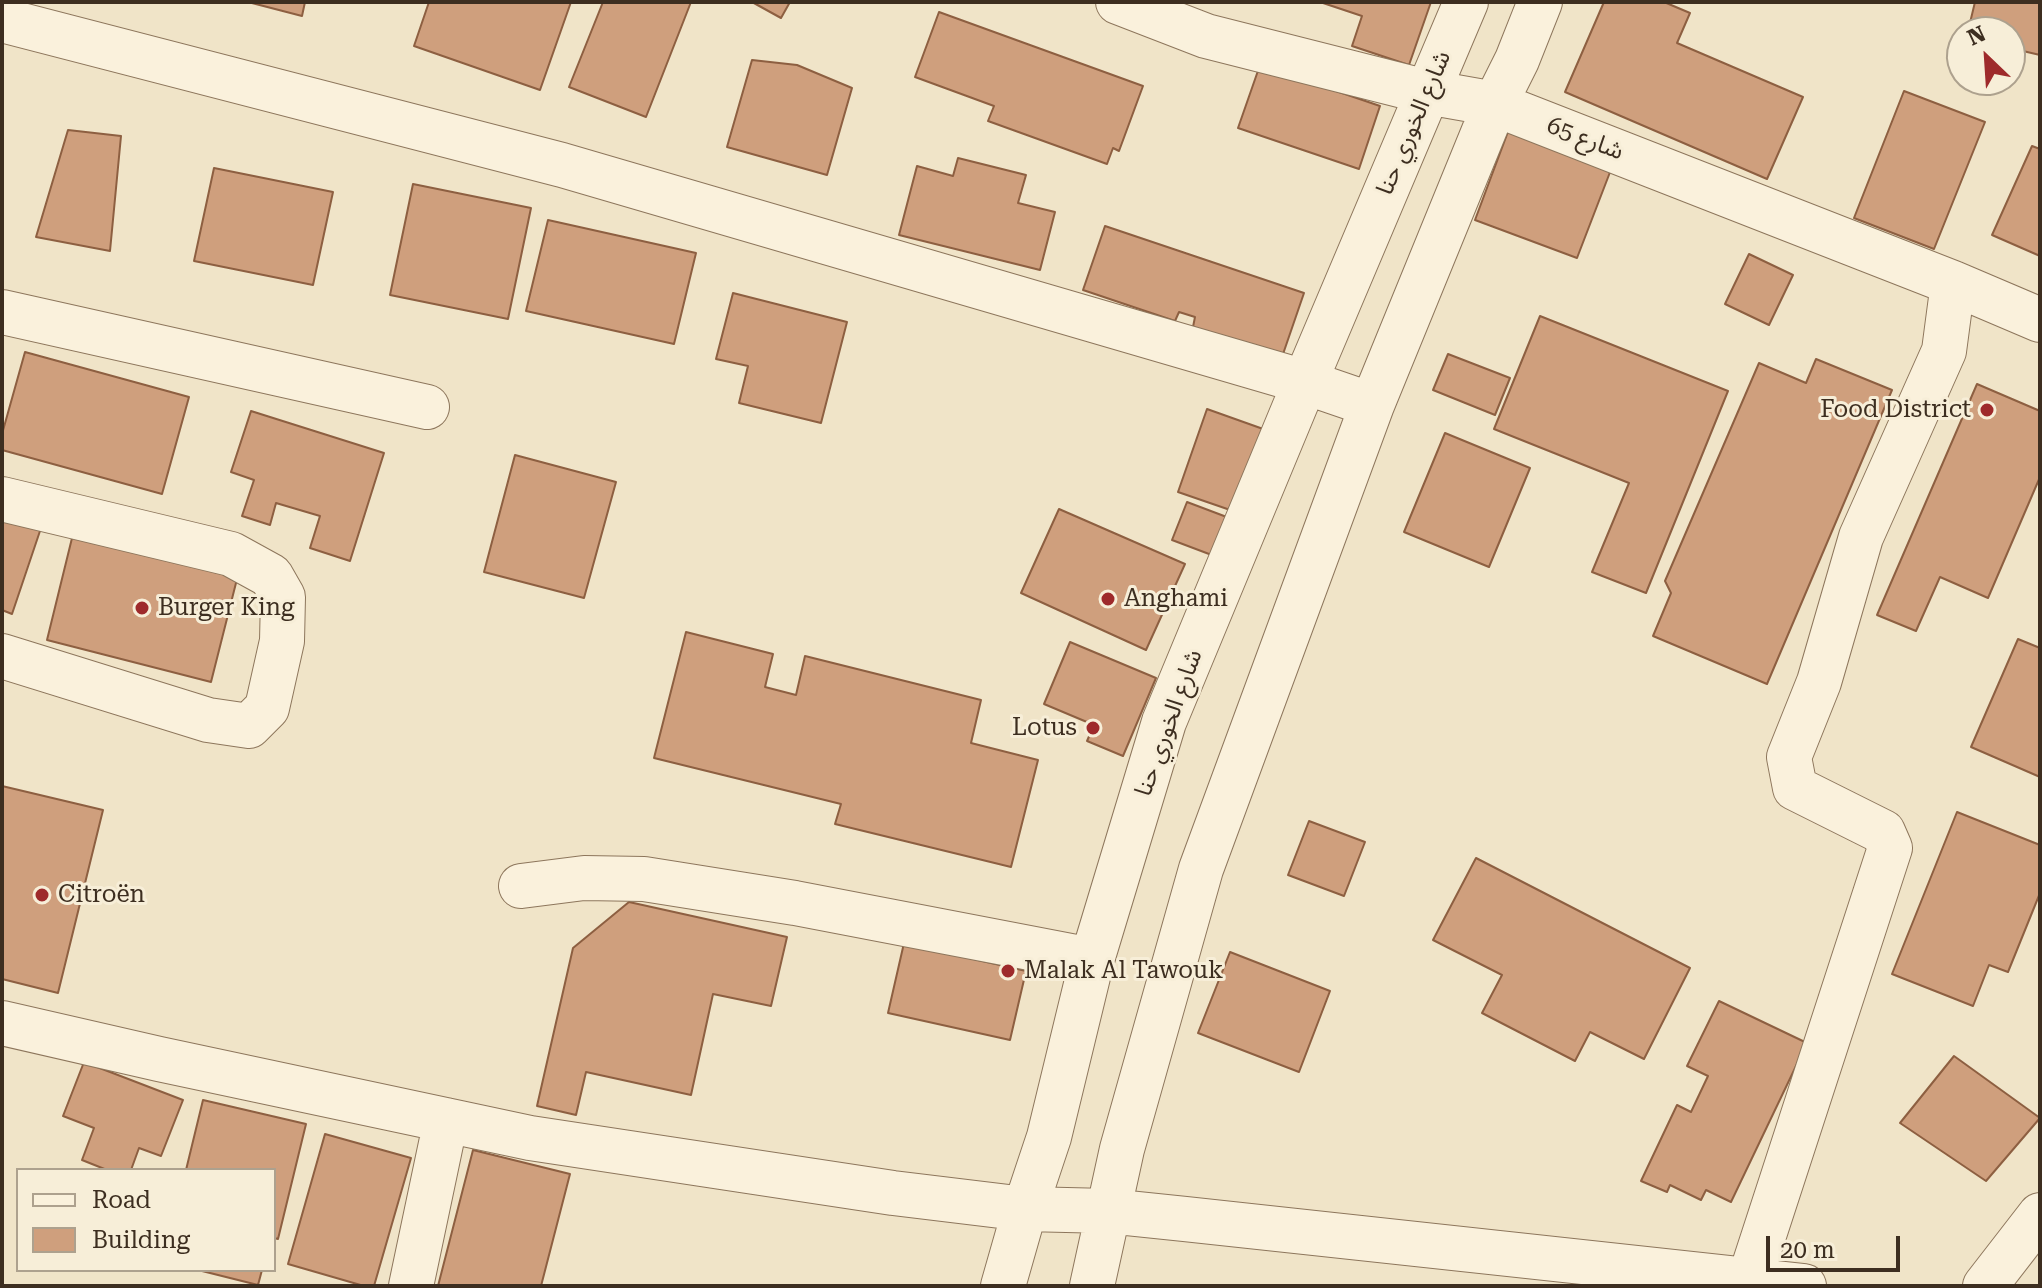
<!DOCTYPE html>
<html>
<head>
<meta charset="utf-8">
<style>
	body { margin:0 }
	#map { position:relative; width:2042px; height:1288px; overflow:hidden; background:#f0e4c8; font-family:"Roboto Serif",serif }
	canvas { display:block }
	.frame { position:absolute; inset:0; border:4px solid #3d2e20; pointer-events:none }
	.legend { position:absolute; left:16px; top:1168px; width:260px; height:104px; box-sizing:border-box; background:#f7eed8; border:2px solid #ada18e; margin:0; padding:10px 14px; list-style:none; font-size:24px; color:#3d2e20 }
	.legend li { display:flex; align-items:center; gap:16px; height:40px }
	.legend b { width:40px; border:2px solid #ada18e }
	.north { position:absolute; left:1946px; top:16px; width:80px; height:80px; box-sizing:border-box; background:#f7eed8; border:2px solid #ada18e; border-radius:50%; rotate:335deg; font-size:22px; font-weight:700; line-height:32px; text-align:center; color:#3d2e20 }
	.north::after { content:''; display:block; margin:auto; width:28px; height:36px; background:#9e2a2b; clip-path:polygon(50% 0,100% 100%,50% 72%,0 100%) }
	.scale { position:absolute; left:1766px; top:1236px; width:134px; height:36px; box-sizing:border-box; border:4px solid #3d2e20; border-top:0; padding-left:10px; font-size:24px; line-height:28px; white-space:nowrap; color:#3d2e20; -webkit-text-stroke:6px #f7eed8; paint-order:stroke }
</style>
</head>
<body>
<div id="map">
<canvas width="2042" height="1288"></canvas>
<div class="frame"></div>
<ul class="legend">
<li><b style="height:10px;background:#faf1dc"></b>Road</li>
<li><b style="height:22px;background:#cf9f7d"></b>Building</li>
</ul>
<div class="north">N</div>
<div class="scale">20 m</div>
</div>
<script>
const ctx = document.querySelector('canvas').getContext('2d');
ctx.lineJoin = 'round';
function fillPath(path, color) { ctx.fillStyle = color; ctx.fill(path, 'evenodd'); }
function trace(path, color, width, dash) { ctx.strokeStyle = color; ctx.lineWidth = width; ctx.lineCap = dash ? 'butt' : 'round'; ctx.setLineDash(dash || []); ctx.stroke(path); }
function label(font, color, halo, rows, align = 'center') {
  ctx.font = font + ' "Roboto Serif","Noto Sans Arabic",serif'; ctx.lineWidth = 6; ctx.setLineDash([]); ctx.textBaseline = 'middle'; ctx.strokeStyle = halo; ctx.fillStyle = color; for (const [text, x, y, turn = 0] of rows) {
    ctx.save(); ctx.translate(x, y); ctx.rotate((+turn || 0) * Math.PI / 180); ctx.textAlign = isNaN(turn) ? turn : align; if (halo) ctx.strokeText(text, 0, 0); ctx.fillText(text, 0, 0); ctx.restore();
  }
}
const building = new Path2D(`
	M248,2H305L302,16Z
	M429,2H571L540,90L414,46Z
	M603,2H691L646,117L569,87Z
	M752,2H790L781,18Z
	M1320,2H1431L1409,65L1352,46L1362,16Z
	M1604,2H1664L1690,13L1677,43L1803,97L1767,179L1565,92Z
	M1975,2H2040V55L2010,48V32H1991L1969,27Z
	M939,12L1143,86L1119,151L1113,148L1107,164L988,121L994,106L915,77Z
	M752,60L797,65L852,88L827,175L727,147Z
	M1260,65L1380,106L1359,169L1238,128Z
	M1904,91L1985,122L1934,249L1854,218Z
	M1509,129L1612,167L1577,258L1475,220Z
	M68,130L121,136L110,251L36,237Z
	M2032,146L2040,149V256L1992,235Z
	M958,158L1026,175L1018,203L1055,212L1040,270L899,235L917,166L953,176Z
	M214,168L333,192L313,285L194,261Z
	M413,184L531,208L508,319L390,295Z
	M548,220L696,253L674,344L526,311Z
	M1105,226L1304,293L1282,357L1193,327L1195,317L1179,312L1175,321L1083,290Z
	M1749,254L1793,275L1769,325L1725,304Z
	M733,293L847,322L821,423L739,403L748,366L716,359Z
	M1540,316L1728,391L1646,593L1592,572L1629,483L1494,429Z
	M25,352L189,397L162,494L2,450V434Z
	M1448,354L1510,378L1495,415L1433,390Z
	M1816,359L1892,390L1767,684L1653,636L1671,593L1665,581L1759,363L1806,383Z
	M1977,384L2040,411V477L1988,598L1940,577L1916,631L1877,615Z
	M1207,409L1266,430L1236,512L1178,492Z
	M251,411L384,453L350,561L310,548L320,516L276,503L270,525L242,516L254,480L231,472Z
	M1445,433L1530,468L1489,567L1404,532Z
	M515,455L616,482L584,598L484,572Z
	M1187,502L1232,519L1217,557L1172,540Z
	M1059,509L1185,564L1146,650L1021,593Z
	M2,514L41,528L12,614L2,610Z
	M73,534L238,575L211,682L47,640Z
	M686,632L773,654L765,687L796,695L805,656L981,700L971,743L1038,760L1011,867L835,824L841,804L654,758Z
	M2018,639L2040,648V777L1971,747Z
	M1070,642L1156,678L1123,756L1087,741L1094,725L1044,704Z
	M2,786L103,810L58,993L2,979Z
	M1957,812L2040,845V893L2008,972L1989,965L1973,1006L1892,974Z
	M1309,821L1365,842L1344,896L1288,875Z
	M1476,858L1690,968L1644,1059L1590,1032L1575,1061L1482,1013L1502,975L1433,940Z
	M629,902L787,937L771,1006L713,994L691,1095L586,1072L576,1115L537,1106L573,948Z
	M904,943L1026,971L1010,1040L888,1013Z
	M1230,952L1330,991L1299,1072L1198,1033Z
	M1719,1001L1807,1043L1731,1202L1706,1190L1701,1200L1670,1185L1667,1192L1641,1181L1677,1105L1691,1112L1708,1076L1687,1066Z
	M1954,1056L2040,1118L1986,1181L1900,1123Z
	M84,1062L183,1100L161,1156L139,1148L131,1170H107L82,1160L94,1128L63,1116Z
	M203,1100L306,1124L278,1239L274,1238V1170H186Z
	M325,1134L411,1158L374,1286H364L288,1264Z
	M473,1150L570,1174L541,1286H438Z
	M198,1270H262L258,1285Z`);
fillPath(building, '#cf9f7d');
trace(building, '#8d5f41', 2);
const minor = new Path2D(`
	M1118,2L1206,36L1427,92L1495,104L1953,283L2040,320
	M2,20L562,165L1305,382L1372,405
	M2,312L427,407
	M2,499L231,554L271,576L283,597L282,641L267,708L249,726L208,720L2,656
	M521,886L584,878L644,879L795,903L1092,960
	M2,1023L159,1059L530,1138L893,1193L1025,1209L1108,1211L1185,1219L1804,1286
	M1749,1281L1890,848L1883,832L1795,788L1789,757L1819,682L1861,537L1944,351L1953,283
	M411,1286L446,1120
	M1003,1286L1025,1209L1049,1137L1092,960L1164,722L1305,382L1466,2
	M1092,1286L1122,1149L1201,869L1372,405L1495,104L1517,60L1540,2
	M1985,1286L2040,1215`);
trace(minor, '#8d765c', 46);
trace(minor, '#faf1dc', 44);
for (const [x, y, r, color] of [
	[1987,410,8,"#9e2a2b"],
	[1108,599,8,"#9e2a2b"],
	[142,608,8,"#9e2a2b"],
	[1093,728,8,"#9e2a2b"],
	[42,895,8,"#9e2a2b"],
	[1008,971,8,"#9e2a2b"]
]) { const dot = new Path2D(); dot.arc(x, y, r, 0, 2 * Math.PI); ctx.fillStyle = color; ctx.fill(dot); trace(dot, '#f7eed8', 3); }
label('24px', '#3d2e20', '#f7eed8', [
	["شارع الخوري حنا",1414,123,-67],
	["شارع 65",1585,139,21],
	["شارع الخوري حنا",1169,723,-70]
]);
label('24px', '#3d2e20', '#f7eed8', [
	["Food District",1971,410,"right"],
	["Anghami",1124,599],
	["Burger King",158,608],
	["Lotus",1077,728,"right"],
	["Citroën",58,895],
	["Malak Al Tawouk",1024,971]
], 'left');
</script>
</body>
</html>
